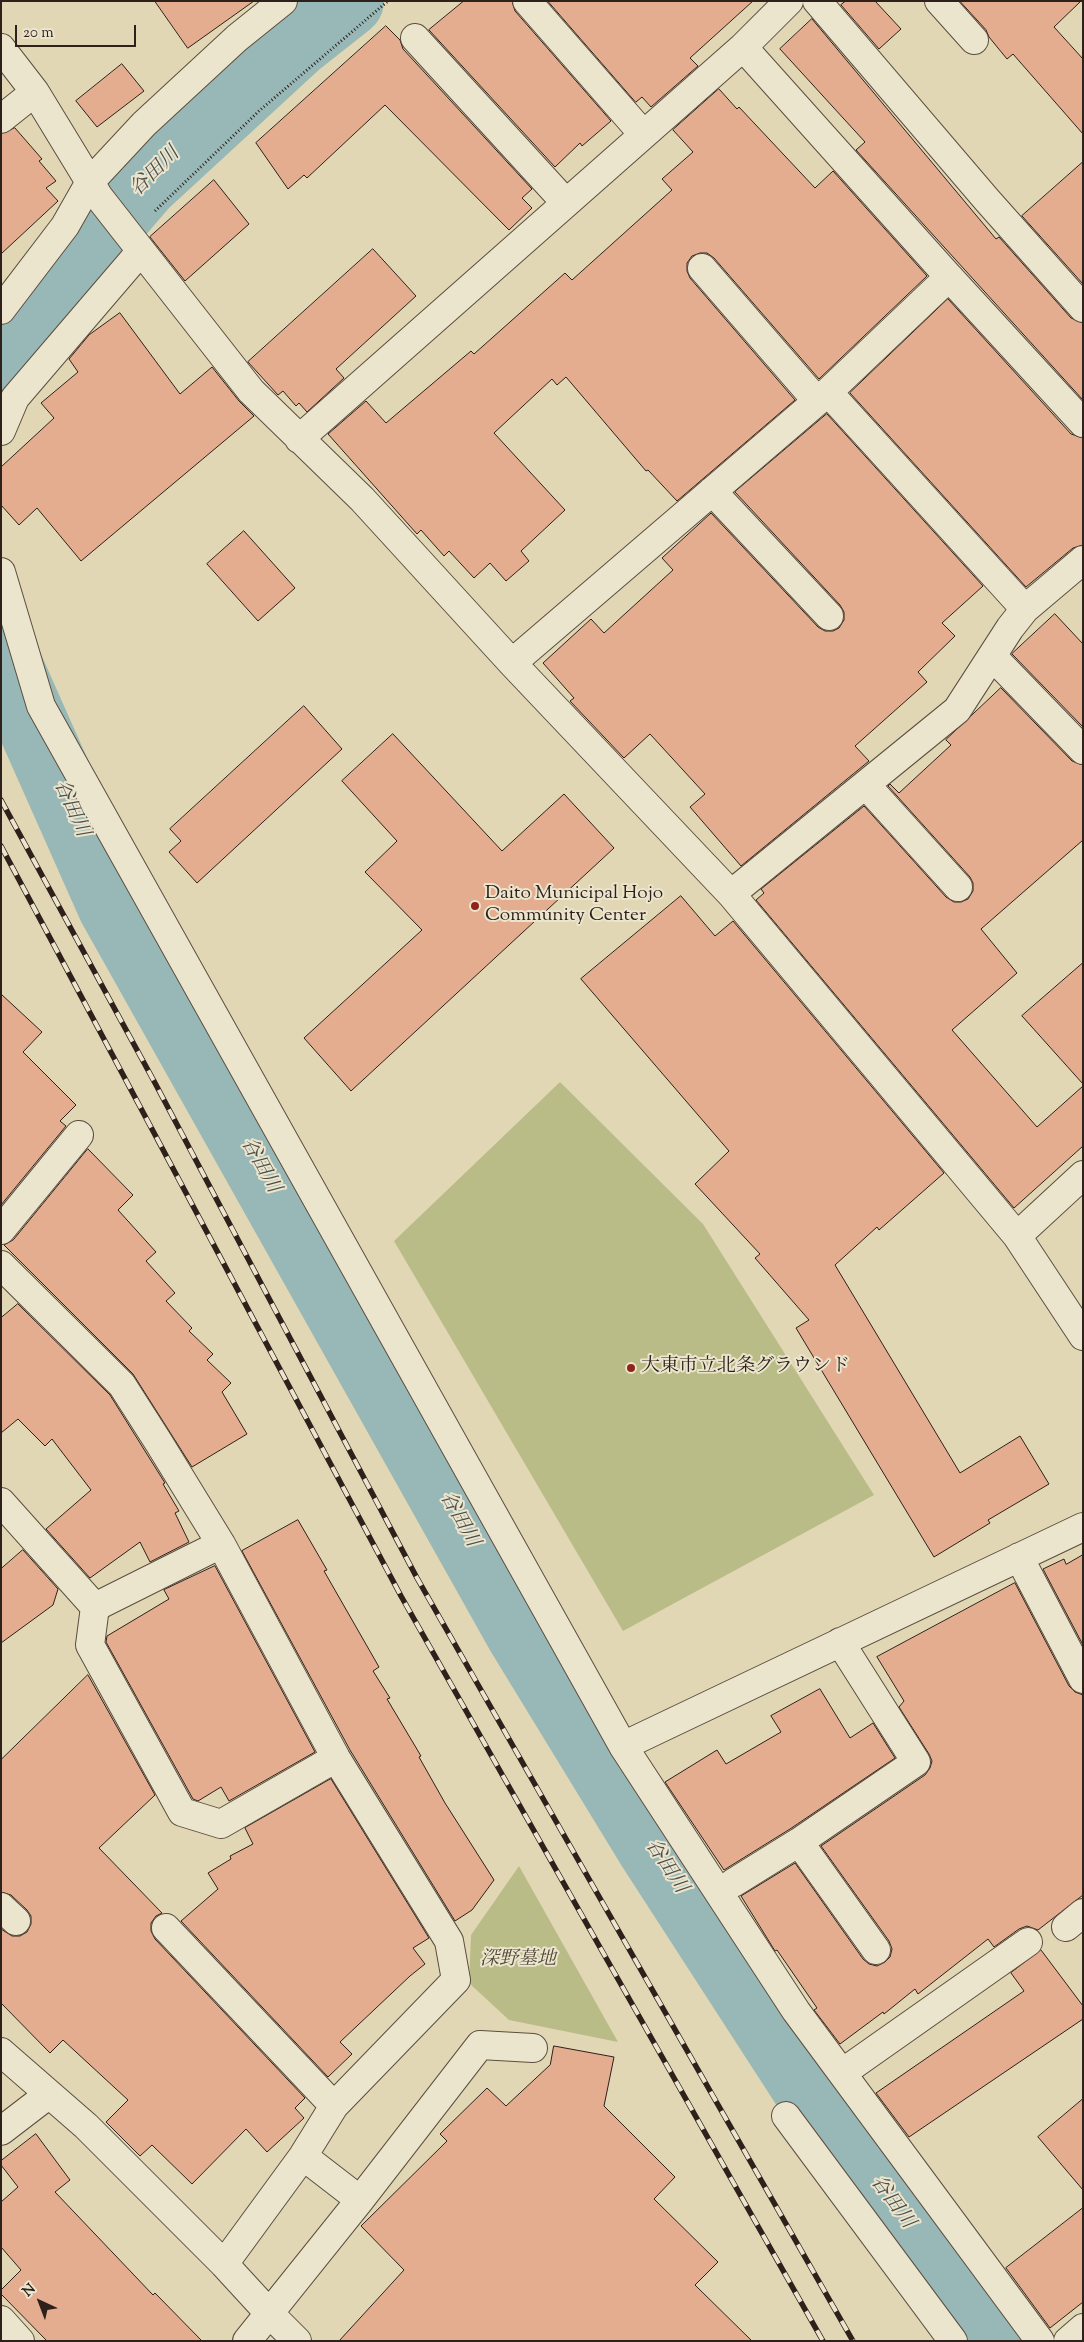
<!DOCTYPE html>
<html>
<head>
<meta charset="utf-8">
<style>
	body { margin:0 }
	#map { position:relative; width:1084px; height:2342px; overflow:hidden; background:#e2d7b4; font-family:"Sorts Mill Goudy",serif }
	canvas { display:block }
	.frame { position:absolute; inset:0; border:2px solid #2e201a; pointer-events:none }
	.north { position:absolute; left:15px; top:2277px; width:50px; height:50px; -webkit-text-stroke:4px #ece5ce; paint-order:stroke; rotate:317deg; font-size:14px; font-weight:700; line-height:20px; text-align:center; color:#2e201a }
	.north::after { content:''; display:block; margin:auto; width:18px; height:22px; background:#2e201a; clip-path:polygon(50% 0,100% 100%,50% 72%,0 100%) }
	.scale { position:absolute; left:15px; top:25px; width:121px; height:22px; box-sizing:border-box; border:2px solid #2e201a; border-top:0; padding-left:6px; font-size:15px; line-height:18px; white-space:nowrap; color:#2e201a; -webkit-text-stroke:4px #ece5ce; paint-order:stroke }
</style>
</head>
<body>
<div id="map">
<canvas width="1084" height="2342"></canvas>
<div class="frame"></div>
<div class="north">N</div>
<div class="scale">20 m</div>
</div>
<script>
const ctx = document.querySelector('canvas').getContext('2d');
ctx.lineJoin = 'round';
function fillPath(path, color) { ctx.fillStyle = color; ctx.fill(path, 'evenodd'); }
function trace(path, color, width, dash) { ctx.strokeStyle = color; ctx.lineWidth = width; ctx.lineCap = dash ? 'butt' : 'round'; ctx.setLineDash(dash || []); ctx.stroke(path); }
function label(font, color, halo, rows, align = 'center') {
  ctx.font = font + ' "Sorts Mill Goudy","Noto Serif JP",serif'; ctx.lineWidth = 4; ctx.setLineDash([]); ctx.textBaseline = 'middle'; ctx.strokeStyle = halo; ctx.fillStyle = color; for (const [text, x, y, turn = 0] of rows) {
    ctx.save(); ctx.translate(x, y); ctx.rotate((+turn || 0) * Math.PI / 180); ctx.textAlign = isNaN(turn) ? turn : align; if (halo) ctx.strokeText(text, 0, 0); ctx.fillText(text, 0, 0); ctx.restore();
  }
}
fillPath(new Path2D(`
	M560,1082L703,1224L874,1495L623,1631L394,1241Z
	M519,1866L618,2042L509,2020L469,1983L471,1935Z`), '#babc88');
trace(new Path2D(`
	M1,377L69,269L143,183L296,42L348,1
	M1,653L114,907L521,1632L653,1848L816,2100L991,2341`), '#97b8b6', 72);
const building = new Path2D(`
	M155,1H254L188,48Z
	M464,1H512L515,11L611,121L582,146L580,143L555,167L429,30Z
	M548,1H753L690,58L698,66L651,107L642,97L636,102Z
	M846,1H875L901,29L879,49L841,5Z
	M960,1H1081L1054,27L1083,59V134L1013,54L1007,59L989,37L986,30Z
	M812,19L996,239L999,237L1071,318L1083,323V400L856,150L865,142L780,49Z
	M386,26L400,40L403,49L532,189L522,198L532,208L509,230L385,105L307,178L304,175L288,189L256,143Z
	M122,64L144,91L97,127L76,101Z
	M719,89L737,109L739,107L815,188L833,171L927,276L819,379L714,258L707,253H700L692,256L687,263V271L690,278L795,400L677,501L648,470L646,471L566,377L557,385L552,379L494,433L565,510L521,551L529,561L506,581L490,563L474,578L449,551L444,556L421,530L417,534L328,434L366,401L386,423L471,351L474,354L565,273L572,280L672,190L662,179L693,152L673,130Z
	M15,128L42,159L39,161L56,181L46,188L58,201L1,254V134Z
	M1083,162V284L1022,216Z
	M214,180L249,224L185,281L150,237Z
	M373,249L416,296L336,369L344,378L307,412L299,403L296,406L283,391L278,395L248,362Z
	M948,299L1071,434L1083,438V545L1073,548L1026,587L850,393Z
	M120,313L180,394L212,367L239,401L254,416L81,561L37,508L19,525L1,505V467L54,418L41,403L78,372L69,359L89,335Z
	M827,414L983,586L942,623L955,636L918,672L927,682L855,746L869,761L741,866L690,807L705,794L650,734L624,758L570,701L574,698L543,663L591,619L604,633L673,570L662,558L711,513L818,627L825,631H833L839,628L844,620V612L840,605L735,492Z
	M244,531L295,588L258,621L207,564Z
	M1055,614L1083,644V727L1012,654Z
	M1001,688L1072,761L1083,765V840L981,929L1017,973L952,1030L1037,1127L1083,1086V1146L1014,1208L756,900L764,893L761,889L864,806L946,897L954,902H961L968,899L973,891V883L970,877L888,786L890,784L899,793L951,745L946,740Z
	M304,706L342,749L197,883L169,852L181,841L170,829Z
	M393,734L502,851L564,794L614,848L351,1091L304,1038L422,930L365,872L397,841L342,781Z
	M681,896L715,936L733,921L944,1173L879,1230L877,1227L835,1265L960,1473L1020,1436L1049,1484L988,1520L990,1523L934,1557L796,1328L809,1320L755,1258L760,1254L695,1184L729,1151L581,979Z
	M1083,963V1084L1022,1016Z
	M1,994L42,1032L23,1052L76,1105L60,1121L66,1126L1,1205Z
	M88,1149L133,1195L118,1210L156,1252L146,1261L175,1293L166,1301L192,1328L189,1331L213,1354L207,1360L231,1383L222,1392L247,1434L192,1467L133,1374L4,1245L13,1240Z
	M18,1304L110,1395L165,1483L163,1484L179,1511L175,1513L189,1542L150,1562L140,1542L90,1578L46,1529L91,1490L52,1439L45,1446L18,1419L1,1433V1318Z
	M298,1520L327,1570L324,1571L379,1667L373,1671L390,1698L387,1699L421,1756L419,1757L445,1803L494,1880L472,1910L455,1921L350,1750L242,1551Z
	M23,1550L58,1589L53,1605L1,1643V1569Z
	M1083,1555V1645L1043,1569L1064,1559L1066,1564Z
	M215,1566L315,1752L229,1801L221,1787L198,1801L193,1799L106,1642L107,1636L169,1599L164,1590Z
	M1015,1583L1069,1686L1075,1692L1083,1695V1895L1038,1930L1027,1926L1019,1929L994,1947L988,1939L918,1994L915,1989L884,2014L883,2012L840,2044L814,2010L817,2008L777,1950L775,1951L741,1896L795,1863L863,1959L869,1964L877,1966L885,1962L890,1957L892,1949L889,1941L821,1846L925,1775L930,1768L932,1761L929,1754L899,1707L904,1701L877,1657Z
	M88,1675L155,1795L99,1848L162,1913L156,1916L151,1923V1931L155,1939L305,2098L295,2108L304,2118L267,2152L246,2129L192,2184L152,2145L140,2156L106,2122L128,2100L63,2040L50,2053L1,2003V1929L12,1936H20L27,1932L31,1924V1916L27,1910L11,1895L1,1892V1760Z
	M820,1689L850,1738L873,1723L895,1758L790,1829L724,1870L665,1782L717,1750L726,1764L781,1732L771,1716Z
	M331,1779L429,1938L413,1948L425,1964L410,1976L340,2042L352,2054L328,2077L181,1921L218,1889L208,1873L231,1859L230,1856L253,1844L245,1828Z
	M1041,1950L1083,2006V2019L909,2137L876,2093L1024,1991L1011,1973Z
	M554,2046L614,2057L604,2106L675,2177L654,2199L718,2262L695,2285L752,2341H339L404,2270L361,2226L447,2141L440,2134L487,2088L506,2106L550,2065Z
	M1083,2099V2190L1038,2137Z
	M36,2134L70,2180L55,2192L153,2295L155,2293L202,2341H47L1,2294V2290L21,2270L1,2247V2202L18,2187L1,2165V2161Z
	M1083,2208V2302L1050,2328L1006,2268Z`);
fillPath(building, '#e4ad8f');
trace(building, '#2e201a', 1);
const minor = new Path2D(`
	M527,1L643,134
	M817,1L987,200L1083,308
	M939,1L974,40
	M415,38L566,203
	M743,47L949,277
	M1,48L35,92L99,197L251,391L362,499L512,663L731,894L1017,1236L1083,1336
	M1,119L35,92
	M702,268L817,401
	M1,310L65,226L90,182L144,124L237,38L283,1
	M828,392L1025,609
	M1,431L15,398L140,252
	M299,439L743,47L789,1
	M712,491L829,616
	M1,572L41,706L623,1746L796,2011L1040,2341
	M992,656L1083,750
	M512,663L828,392L949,277L1083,423
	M866,785L958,887
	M731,894L957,710L1010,628L1025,609L1083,560
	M1,1230L79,1135
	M1017,1236L1083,1175
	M1,1265L122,1385L159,1443L221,1544L336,1758L449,1941L456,1980L334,2106L303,2156L224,2264
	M1,1502L95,1607
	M221,1544L95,1607L90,1645L182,1812L221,1824L336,1758
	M1019,1557L1083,1679
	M623,1746L1083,1527
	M799,1842L876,1950
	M733,1883L799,1842L916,1762L840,1642
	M1,1907L16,1921
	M1066,1927L1083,1913
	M166,1928L334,2106
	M1,2052L86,2126L224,2264L269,2313L297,2341
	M842,2073L1028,1942
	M786,2116L953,2341
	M1,2131L48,2095
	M303,2156L360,2200
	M1,2320L20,2341
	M247,2341L360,2200L480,2045L533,2048
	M1068,2341L1083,2328`);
trace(minor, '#5b4e40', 30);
trace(new Path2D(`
	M155,211L259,111L388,1`), '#2e201a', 3, [1, 2.5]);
trace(minor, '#ece5ce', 28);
const rail = new Path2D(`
	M1,800L155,1083L417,1578L853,2341
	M1,846L401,1596L823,2341`);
trace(rail, '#2e201a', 5.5);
trace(rail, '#ece5ce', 4, [11]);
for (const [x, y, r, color] of [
	[475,906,5,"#8f2418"],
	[631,1368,5,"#8f2418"]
]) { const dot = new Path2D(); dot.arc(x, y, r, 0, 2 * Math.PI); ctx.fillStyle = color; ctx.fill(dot); trace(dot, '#ece5ce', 2); }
label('19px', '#2e201a', '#ece5ce', [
	["Daito Municipal Hojo",485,895],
	["Community Center",485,917],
	["大東市立北条グラウンド",641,1368]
], 'left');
label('italic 19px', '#514736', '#ece5ce', [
	["深野墓地",518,1961]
]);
label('italic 20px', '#4e4e49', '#ece5ce', [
	["谷田川",156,173,-45],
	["谷田川",70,809,66],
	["谷田川",259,1166,61],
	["谷田川",458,1520,61],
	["谷田川",665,1867,57],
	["谷田川",891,2203,54]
]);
</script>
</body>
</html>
